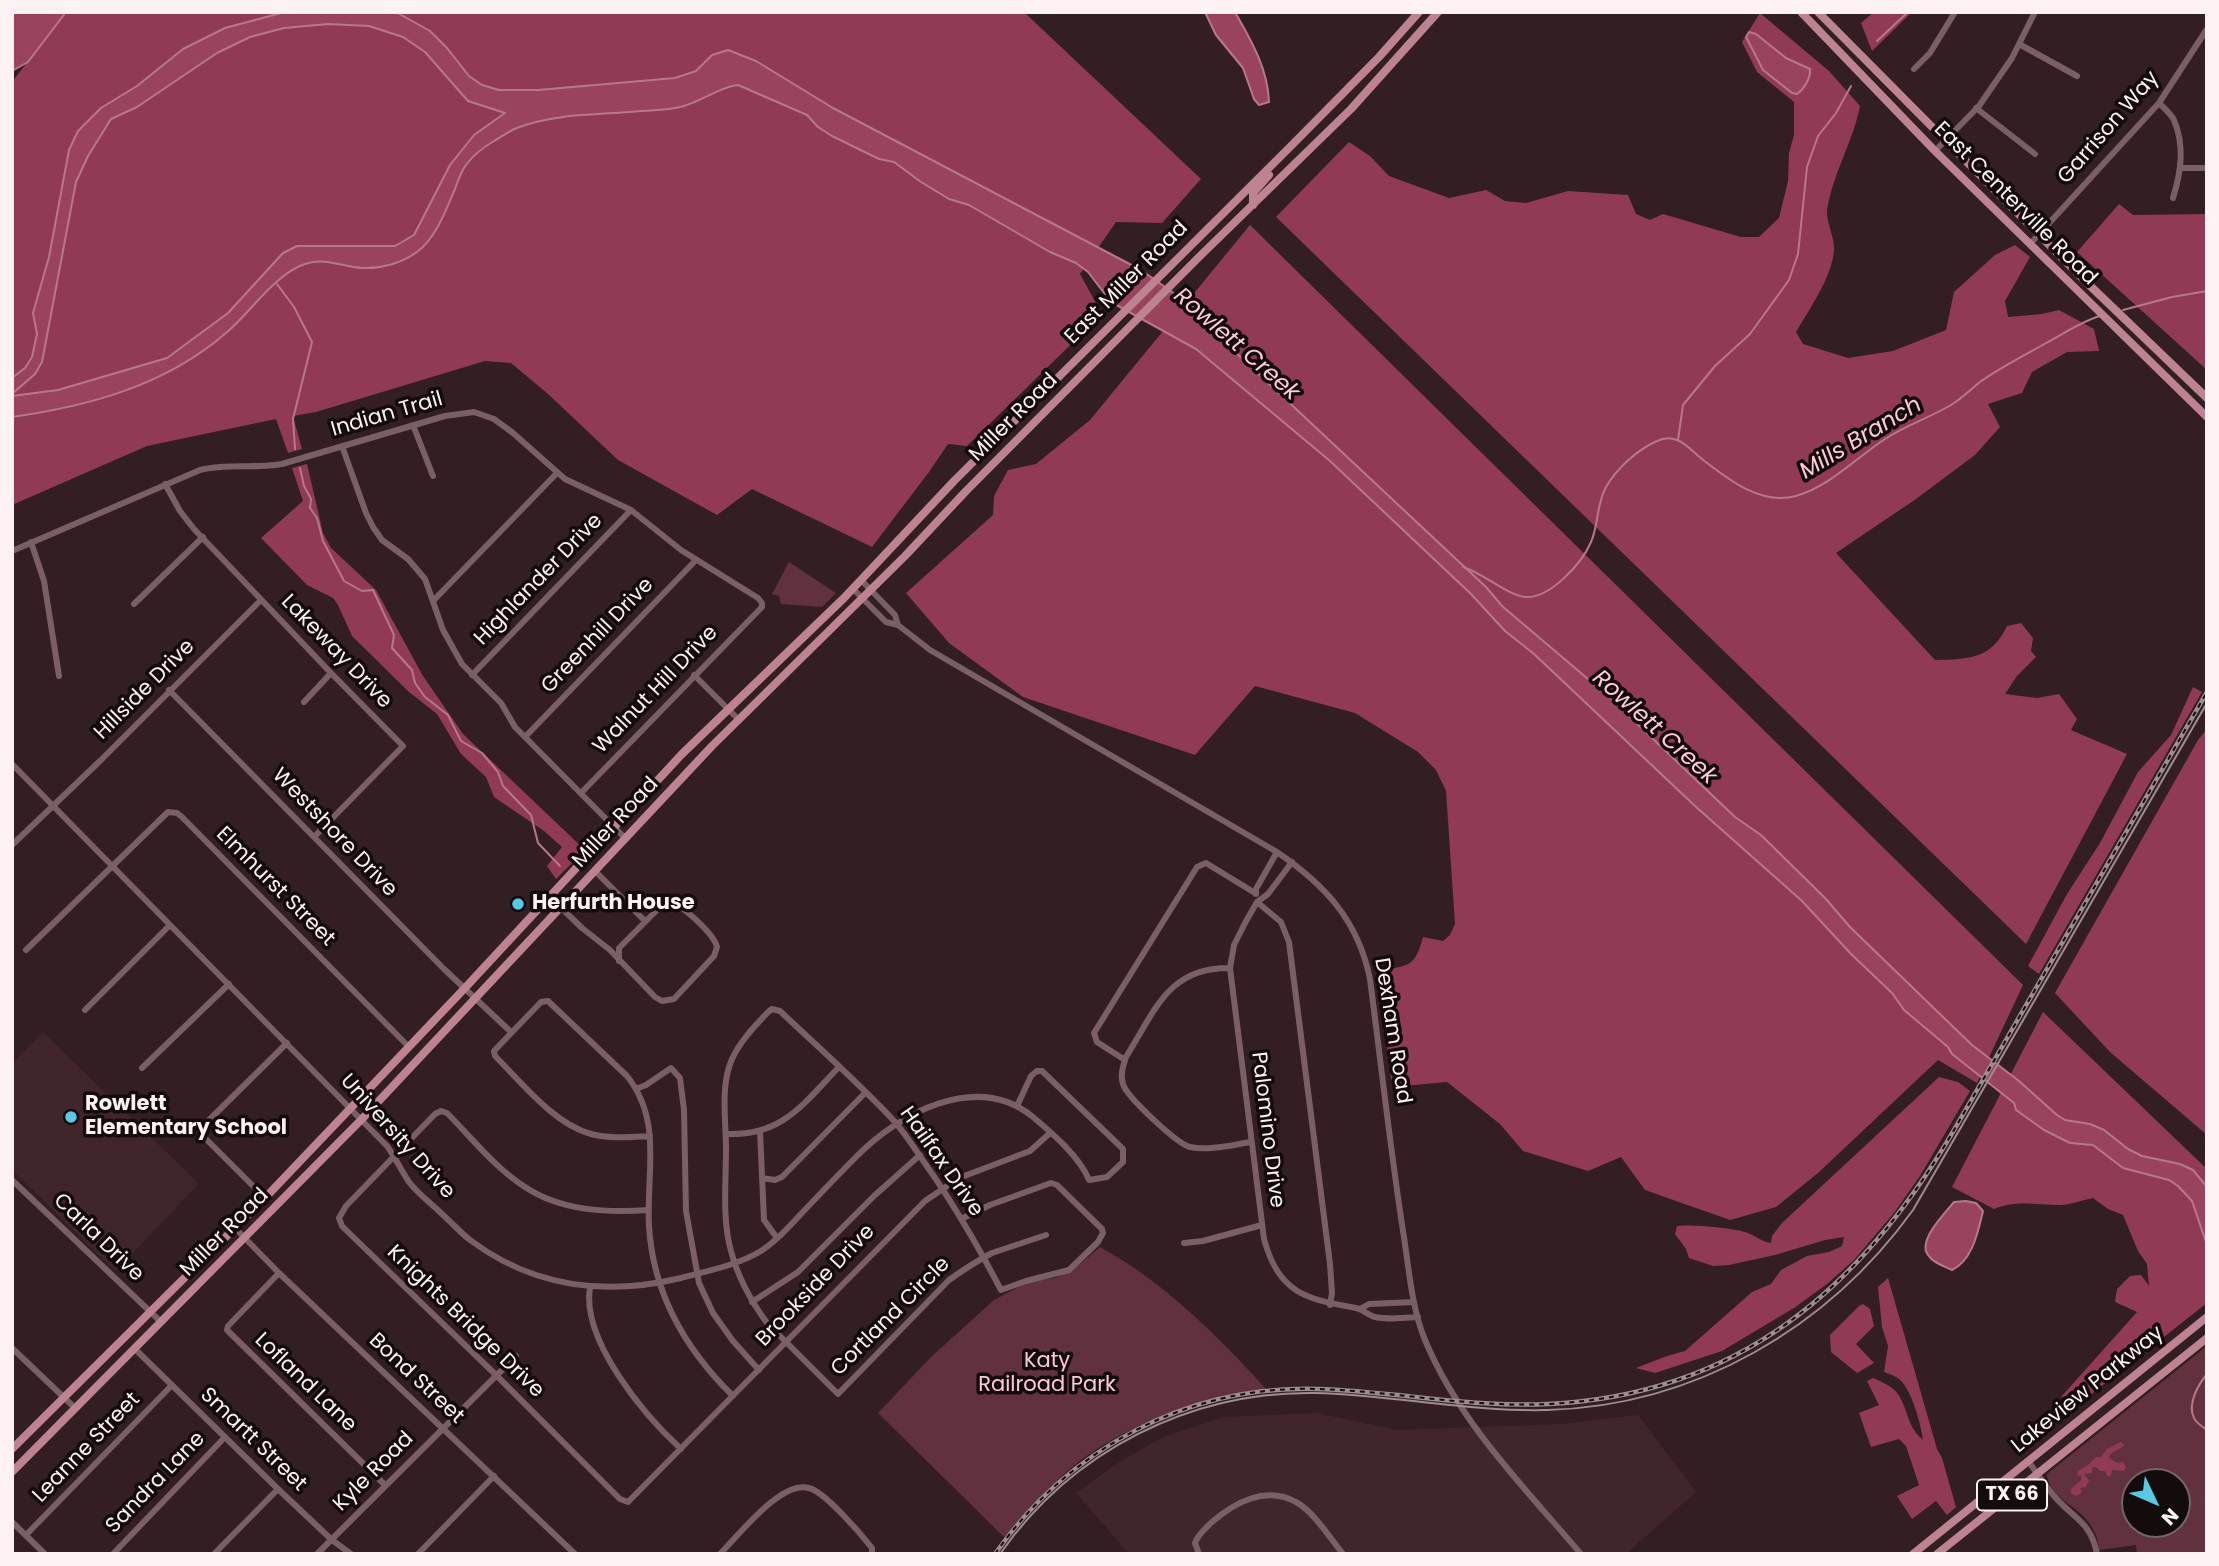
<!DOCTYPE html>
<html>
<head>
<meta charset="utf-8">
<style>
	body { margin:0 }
	#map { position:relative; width:2219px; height:1566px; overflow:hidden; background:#331e23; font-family:Poppins,sans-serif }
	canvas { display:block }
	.frame { position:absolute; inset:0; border:14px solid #fef1f4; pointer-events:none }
	.north { position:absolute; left:2121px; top:1468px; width:70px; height:70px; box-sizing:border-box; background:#140b0d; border:2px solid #726769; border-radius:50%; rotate:134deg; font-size:19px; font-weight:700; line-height:28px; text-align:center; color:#fef1f4 }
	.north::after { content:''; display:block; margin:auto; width:24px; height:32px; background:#57c9e2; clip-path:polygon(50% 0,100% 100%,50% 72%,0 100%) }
</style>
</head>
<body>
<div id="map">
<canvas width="2219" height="1566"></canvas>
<div class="frame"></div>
<div class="north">N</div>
</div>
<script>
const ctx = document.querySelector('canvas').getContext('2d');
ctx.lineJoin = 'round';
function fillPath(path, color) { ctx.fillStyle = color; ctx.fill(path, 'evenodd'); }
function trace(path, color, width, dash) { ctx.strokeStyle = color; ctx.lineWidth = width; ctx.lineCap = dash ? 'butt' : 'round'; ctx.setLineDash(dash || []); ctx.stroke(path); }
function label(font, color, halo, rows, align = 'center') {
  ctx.font = font + ' Poppins,sans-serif'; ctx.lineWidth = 7; ctx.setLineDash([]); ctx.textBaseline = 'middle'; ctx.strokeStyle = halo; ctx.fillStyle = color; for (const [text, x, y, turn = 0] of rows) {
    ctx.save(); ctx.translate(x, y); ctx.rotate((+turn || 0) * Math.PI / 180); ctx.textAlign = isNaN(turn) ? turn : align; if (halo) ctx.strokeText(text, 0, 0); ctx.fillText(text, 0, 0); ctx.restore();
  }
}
fillPath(new Path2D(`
	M43,1032L199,1184L115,1271L12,1170V1063Z
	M1317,1413L1397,1430L1560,1424L1638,1415L1696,1492L1626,1554H1129L1076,1493L1121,1461L1163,1437L1224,1417Z`), '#41252c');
fillPath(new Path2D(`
	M789,562L836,593L822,607L781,604L779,596L772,594Z
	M1100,1247C1163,1281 1219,1337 1267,1390C1198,1399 1127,1423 1072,1467C1047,1488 1026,1513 1004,1537L878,1413L931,1357L994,1300L1028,1282L1054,1278L1073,1270Z
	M2207,1346V1554H2137L2136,1545L2099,1550C2098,1538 2094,1528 2086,1519C2074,1505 2048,1495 2047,1474ZM2135,1482H2177V1524H2135Z`), '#62313e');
fillPath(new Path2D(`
	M66,12H1024L1201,179L1162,223L1116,222L1080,274L1102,314L967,446L948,444L929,472L872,547L752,489L717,515L618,460L548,394L511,363L485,361L316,412L293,416L302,449L288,453L276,419L147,446L12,505V82Z
	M1874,12H1912L1872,51L1861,23Z
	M1760,13L1829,71L1860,106C1853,142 1833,173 1827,210C1826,222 1834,235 1834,248C1834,274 1809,310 1796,332L1803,344L1848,358L1893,351L1946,330L1954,292L1995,255L2015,245L2030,257L2005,301L2008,317L2042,314L2059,310L2094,329L2099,351L2067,352L2032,372L2022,393L1988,404L2000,427L1975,455L1916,499L1836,553L1935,660C1967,659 1991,660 2007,626L2021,623L2033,638L2031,651L2036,657L2017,676L2005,694L2037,698L2059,694L2077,719L2071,730L2127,754L2026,944L1276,217L1349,142L1370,156L1389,176L1449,198L1486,190L1505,201L1526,203L1568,191L1628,195L1636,214L1650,220L1663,214L1741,237H1759L1779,218L1788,181L1789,153L1794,135V102L1757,72L1742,42Z
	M2119,204L2133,215L2207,214V370L2077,252Z
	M1250,225L2023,985L1977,1083L1938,1060L1818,1173L1776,1207L1730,1220L1645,1190L1621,1157L1588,1171L1523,1151L1500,1124L1447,1082L1392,1087L1378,972C1408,964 1414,970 1423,937L1443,941L1450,935L1455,924L1446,791L1436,770L1418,752L1355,713L1255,686L1195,755L1023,697L949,643L906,593L993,515L994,496L1008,470L1036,464L1090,420Z
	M307,464L323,533L331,548L376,590L423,676L463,734L585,850L556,879L547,866L562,847L544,831L494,797L486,777L461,754L437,714L409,692L352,636L338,605L333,598L307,585L261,538L303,501L292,468Z
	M2193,687L2202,692L2039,974L2028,966L2067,894L2100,843L2138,772L2171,735Z
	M2207,729V1135L2110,1052L2055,993L2198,740Z
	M2043,1012L2207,1169V1303L2089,1396L2061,1397L2137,1312L2115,1302L2117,1289L2130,1276L2141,1275L2149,1286L2147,1264L2138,1251L2123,1215L2108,1209L2093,1198C2082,1200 2070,1205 2060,1205C2036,1205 2017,1200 1994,1209L1952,1187Z
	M1939,1077L1958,1082L1970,1091L1920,1176L1894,1213L1854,1260L1827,1284L1794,1308L1722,1351L1655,1373L1636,1368L1667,1356L1685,1351L1752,1292L1771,1284L1781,1270L1807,1256L1829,1252L1842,1246L1844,1237L1825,1240L1775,1255L1729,1265L1713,1266L1689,1258L1686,1249L1675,1234L1677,1226C1689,1224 1733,1228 1745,1232C1755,1235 1761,1242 1771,1243L1772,1236L1782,1223Z
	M1888,1278L1937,1449L1942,1458L1956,1507L1947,1515L1936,1501L1912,1519L1897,1496L1919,1485L1906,1446L1899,1439L1871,1447L1859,1413L1879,1405L1867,1381L1873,1378C1882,1382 1892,1386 1898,1394C1909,1411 1906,1425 1923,1440C1921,1424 1912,1391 1900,1380C1896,1376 1889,1374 1884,1372L1888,1346L1882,1327L1878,1287Z
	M1863,1304L1870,1309L1874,1326L1856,1344L1874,1363L1857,1373L1831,1352L1830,1335L1859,1306Z
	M2121,1442L2124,1445C2119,1451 2111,1450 2109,1458L2117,1463L2123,1462L2126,1467L2124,1471L2112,1470L2111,1475L2108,1477L2105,1471H2100L2096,1467H2092V1473L2084,1474L2089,1480L2086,1487L2080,1488L2082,1492L2077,1496L2071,1494V1489L2081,1480V1475L2077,1476L2078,1471L2088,1465L2096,1457H2101L2107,1449Z`), '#903b53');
const water = new Path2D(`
	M12,12H66L28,62L12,71Z
	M285,12H396L430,31L447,48L469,76L482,85L499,90H538L675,78L696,71L712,55L728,50L756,61L833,108L1141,270L1206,316L1217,335L1487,588L1502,606L1608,696L1735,817L1761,835L1826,899L1850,927L1972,1045L2019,1081L2057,1115L2065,1120L2090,1124L2104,1130L2128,1149L2142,1156L2180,1164L2193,1170L2207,1187V1245L2192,1201L2178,1186L2169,1180L2123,1168L2093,1145L2070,1143L2044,1130L2016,1110L2014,1103L1952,1054L1948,1047L1904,1010L1892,993L1851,954L1802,901L1695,806L1534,654L1505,631L1471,594L1330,461L1196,349L1111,302L1088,272L1076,263L1050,252L969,205L949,199L921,182L894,162L879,159L832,136L818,127L807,115L738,85C722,86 702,101 684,106C671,110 656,110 642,111C601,115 555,113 517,128C509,131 501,137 494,141C484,147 473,155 466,165C461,171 458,181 455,189C446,210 436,238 417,252C402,263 381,269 362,268C343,267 325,257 305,264C275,274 250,313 226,333C166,385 90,406 12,417V396L58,390L167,358L228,313L283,253L297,246H395L414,235L450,165L474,135L505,113L468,101L425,52L403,37L369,26L328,24L284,28L250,37L217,53L137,107L111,119L88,156L76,182L42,362L35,374L12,394V378L25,368L32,357L37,334L33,313L49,257L69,150L78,131L101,108L137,86L183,49L225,28Z
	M1205,12H1235C1251,40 1268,69 1269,102L1259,105L1254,99L1243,68L1216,35Z
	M1749,32L1756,34L1786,58L1810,69C1811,78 1804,89 1797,94L1792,93L1763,70L1746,37Z
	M1966,1201L1976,1203L1983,1211C1978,1231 1973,1260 1952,1270C1944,1266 1933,1263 1928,1255C1917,1241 1945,1213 1954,1202Z`);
fillPath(water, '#99445c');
trace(water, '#b7788a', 2);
trace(new Path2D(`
	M1877,41L1908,12
	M277,284L294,307L312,342L293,419L295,449
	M2123,310L2172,297L2207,291
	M1678,440L1683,405L1715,366L1750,334L1789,280L1798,254L1807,167L1818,136L1836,113L1851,86
	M300,468L304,486L311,499L310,508L317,518L323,541L344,581L362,591L373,590L394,635L392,648L412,670L415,683L425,697L448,715L461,741L482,753L498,772L503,786L531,815L538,843L560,866
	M1463,567C1483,573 1507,595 1525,597C1550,599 1582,563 1591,542C1599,524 1596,505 1606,487C1617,468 1637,450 1657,441C1663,438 1670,437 1677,440C1686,443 1694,453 1702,459C1728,479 1761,506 1796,496C1830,486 1856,458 1885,439C1906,425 1929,418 1951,405C1961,399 1970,390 1980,382C2001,367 2025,355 2048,342C2065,333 2082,321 2100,316
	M2207,1374C2198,1385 2187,1404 2194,1418C2196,1423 2203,1427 2207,1430`), '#b7788a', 2);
trace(new Path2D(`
	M2019,44L2077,76
	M1914,69L1930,53L1955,12
	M2159,103C2164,108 2171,114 2174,120C2185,146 2181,172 2173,198
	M1976,108L2035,154
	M1935,151L1979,106L2012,58L2035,12
	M2182,168H2207
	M2030,244L2159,103L2207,29
	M413,425L433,476
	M342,446L366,513L373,527L382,540L408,559L425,579L443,630L462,664L501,703L515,727L626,839
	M165,484L180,511L194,529L331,673L403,746L315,836
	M31,542L44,581L59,676
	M12,551L200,470C227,463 254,469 282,464L445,416L474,412L494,419L513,433L565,479L631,510L681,550L758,598L762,603V607L581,793
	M861,580L895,615L898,625
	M853,589L886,622L898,625L930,650L1277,852C1325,885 1358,920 1370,979C1381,1063 1390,1147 1403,1231C1409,1267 1411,1306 1425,1340C1459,1422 1524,1487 1581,1554
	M433,601L557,473
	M134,604L203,537
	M472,675L631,510
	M694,675L738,719
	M169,690L444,969L511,1032
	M304,702L331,673
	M525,737L696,560
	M12,764L387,1146C395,1157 401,1170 409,1182C418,1194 432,1204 443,1215C452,1223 461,1233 470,1240C534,1288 606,1296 681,1278C707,1271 738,1265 761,1251C776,1241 788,1228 800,1215C818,1196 836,1177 855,1158C898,1113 977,1071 1033,1117C1052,1133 1080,1157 1089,1180L1107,1177L1123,1162V1149L1042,1071H1037L1031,1076L1017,1106
	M12,845L101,760L261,600
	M1292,862L1268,894L1257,902L1245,923L1234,945L1230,968L1264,1239C1279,1294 1306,1299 1356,1308C1363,1309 1367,1315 1375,1317C1389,1320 1403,1318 1418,1317
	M595,871L645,921
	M1256,894V889L1277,852
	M550,897L582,928L610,950L655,997L662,1001L674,999L714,956L717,947C714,934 679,901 666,901L619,948V961
	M1257,902L1281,922L1289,942L1330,1264L1332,1293L1330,1305
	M26,950L168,812L177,813L182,817L409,1047
	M1230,968C1168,967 1155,1011 1126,1057C1123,1066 1120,1075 1123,1084C1126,1096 1177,1144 1190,1147C1208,1151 1232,1145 1251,1142
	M85,1010L170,925
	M1125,1060L1097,1042L1094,1033L1197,867L1206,863L1255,893
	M142,1068L229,984
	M636,1089L646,1085L671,1068L680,1078L684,1110L686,1211L699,1283L713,1313L733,1341L759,1370
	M760,1131L764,1220L777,1238
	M726,1134C783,1136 803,1104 839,1067
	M650,1136C630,1137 610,1139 591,1134C554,1124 521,1082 495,1056L494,1051L541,1002L548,1001L627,1076C663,1121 646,1174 649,1226C653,1293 686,1350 733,1396
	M762,1178L775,1180L782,1177L865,1093
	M12,1180L160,1321
	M265,1198L205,1138L201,1128L287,1043
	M649,1210C607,1213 561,1211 525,1187C496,1169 471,1137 447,1113L441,1111L435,1114L346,1206L339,1218L342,1226L349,1233L497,1376L620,1499L628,1502L925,1201L959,1178L1030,1151L1050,1133
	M961,1219L990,1205L1051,1183L1057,1185L1102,1229L1103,1233L1098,1242L1069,1270L1026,1281L1001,1290C978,1246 953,1203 924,1162C915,1149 906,1135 896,1123C860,1084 819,1048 780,1011L772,1009L768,1012C755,1026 740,1041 732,1059C720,1086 726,1120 726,1149C726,1183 722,1219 731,1251C738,1278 751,1301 767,1323L838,1394L949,1280C963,1270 977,1261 992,1253L1046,1235
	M235,1228L279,1273L575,1554
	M1184,1243L1203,1241L1262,1225
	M279,1273L228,1326L227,1330L385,1485
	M590,1287C581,1340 644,1415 681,1449
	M752,1302L798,1272L874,1196L920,1155
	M1360,1309L1369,1304L1414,1302
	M12,1348L75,1408
	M134,1348L278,1489L332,1540L351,1554
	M2028,1461C2037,1473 2045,1486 2055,1497C2074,1519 2091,1522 2097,1554
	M12,1522L45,1554
	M26,1535L172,1385
	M113,1554L225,1437
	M214,1554L278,1489
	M317,1554L516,1356
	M418,1554L494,1476
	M720,1554C739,1535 781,1480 809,1488C825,1492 861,1534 872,1548V1554
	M1199,1554L1195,1543C1198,1534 1205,1529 1212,1522C1234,1503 1266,1485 1296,1502C1313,1511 1330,1538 1343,1554`), '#7a6065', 6);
trace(new Path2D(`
	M1801,12L1935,151L2207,417
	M1818,12L2082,278L2207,398
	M1253,205V193L1269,175
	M12,1449L265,1198L464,989L682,754L844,598L955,480L1290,147L1379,57L1419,12
	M12,1472L361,1120L712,746L905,556L967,490L1199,257L1351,109L1438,12
	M1913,1554L2207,1317
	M1937,1554L2207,1338`), '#be8390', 8);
trace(new Path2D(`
	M1000,1554C1072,1451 1190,1391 1315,1393C1393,1395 1470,1412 1547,1410C1695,1406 1828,1328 1913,1210L2207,703`), '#9d8d91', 2);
const rail = new Path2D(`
	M995,1554C1068,1449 1188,1385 1317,1389C1394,1391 1471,1408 1548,1404C1738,1395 1862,1288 1954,1130L2207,692`);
trace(rail, '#9d8d91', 4.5);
trace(rail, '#140b0d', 2, [5]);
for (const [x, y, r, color] of [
	[518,904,7,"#57c9e2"],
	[71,1117,7,"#57c9e2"]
]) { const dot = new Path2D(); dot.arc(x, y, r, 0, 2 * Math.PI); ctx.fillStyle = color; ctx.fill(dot); trace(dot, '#140b0d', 2.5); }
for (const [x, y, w] of [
	[2012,1495,70]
]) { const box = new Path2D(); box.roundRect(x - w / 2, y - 15.5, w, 31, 5); ctx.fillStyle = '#140b0d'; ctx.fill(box); trace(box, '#fef1f4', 2); }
label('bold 19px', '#fef1f4', null, [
	["TX 66",2012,1495]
]);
label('21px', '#fef1f4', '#140b0d', [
	["Garrison Way",2109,128,-49],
	["East Centerville Road",2015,204,45],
	["East Miller Road",1127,283,-45],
	["Indian Trail",387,415,-16],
	["Miller Road",1014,418,-45],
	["Highlander Drive",539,580,-46],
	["Greenhill Drive",598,636,-46],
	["Lakeway Drive",336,652,46],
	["Hillside Drive",145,690,-45],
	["Walnut Hill Drive",656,690,-46],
	["Miller Road",616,823,-47],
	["Westshore Drive",334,833,46],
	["Elmhurst Street",275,887,45],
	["Dexham Road",1392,1031,81],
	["Palomino Drive",1267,1130,83],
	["University Drive",397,1137,48],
	["Hailfax Drive",941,1162,55],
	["Miller Road",225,1233,-45],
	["Carla Drive",98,1238,44],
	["Brookside Drive",816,1286,-46],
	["Cortland Circle",891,1317,-45],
	["Knights Bridge Drive",465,1322,44],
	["Bond Street",416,1379,43],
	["Lofland Lane",305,1383,44],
	["Lakeview Parkway",2088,1390,-39],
	["Smartt Street",253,1440,44],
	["Leanne Street",87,1448,-46],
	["Kyle Road",374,1472,-45],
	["Sandra Lane",156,1483,-46]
]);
label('bold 21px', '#fef1f4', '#140b0d', [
	["Herfurth House",532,904],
	["Rowlett",85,1105],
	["Elementary School",85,1129]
], 'left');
label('21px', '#fdcbd5', '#140b0d', [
	["Katy",1047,1362],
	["Railroad Park",1047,1386]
]);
label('italic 23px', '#ffccd6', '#140b0d', [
	["Rowlett Creek",1236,345,41],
	["Mills Branch",1861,439,-31],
	["Rowlett Creek",1654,728,42]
]);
</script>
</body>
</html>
